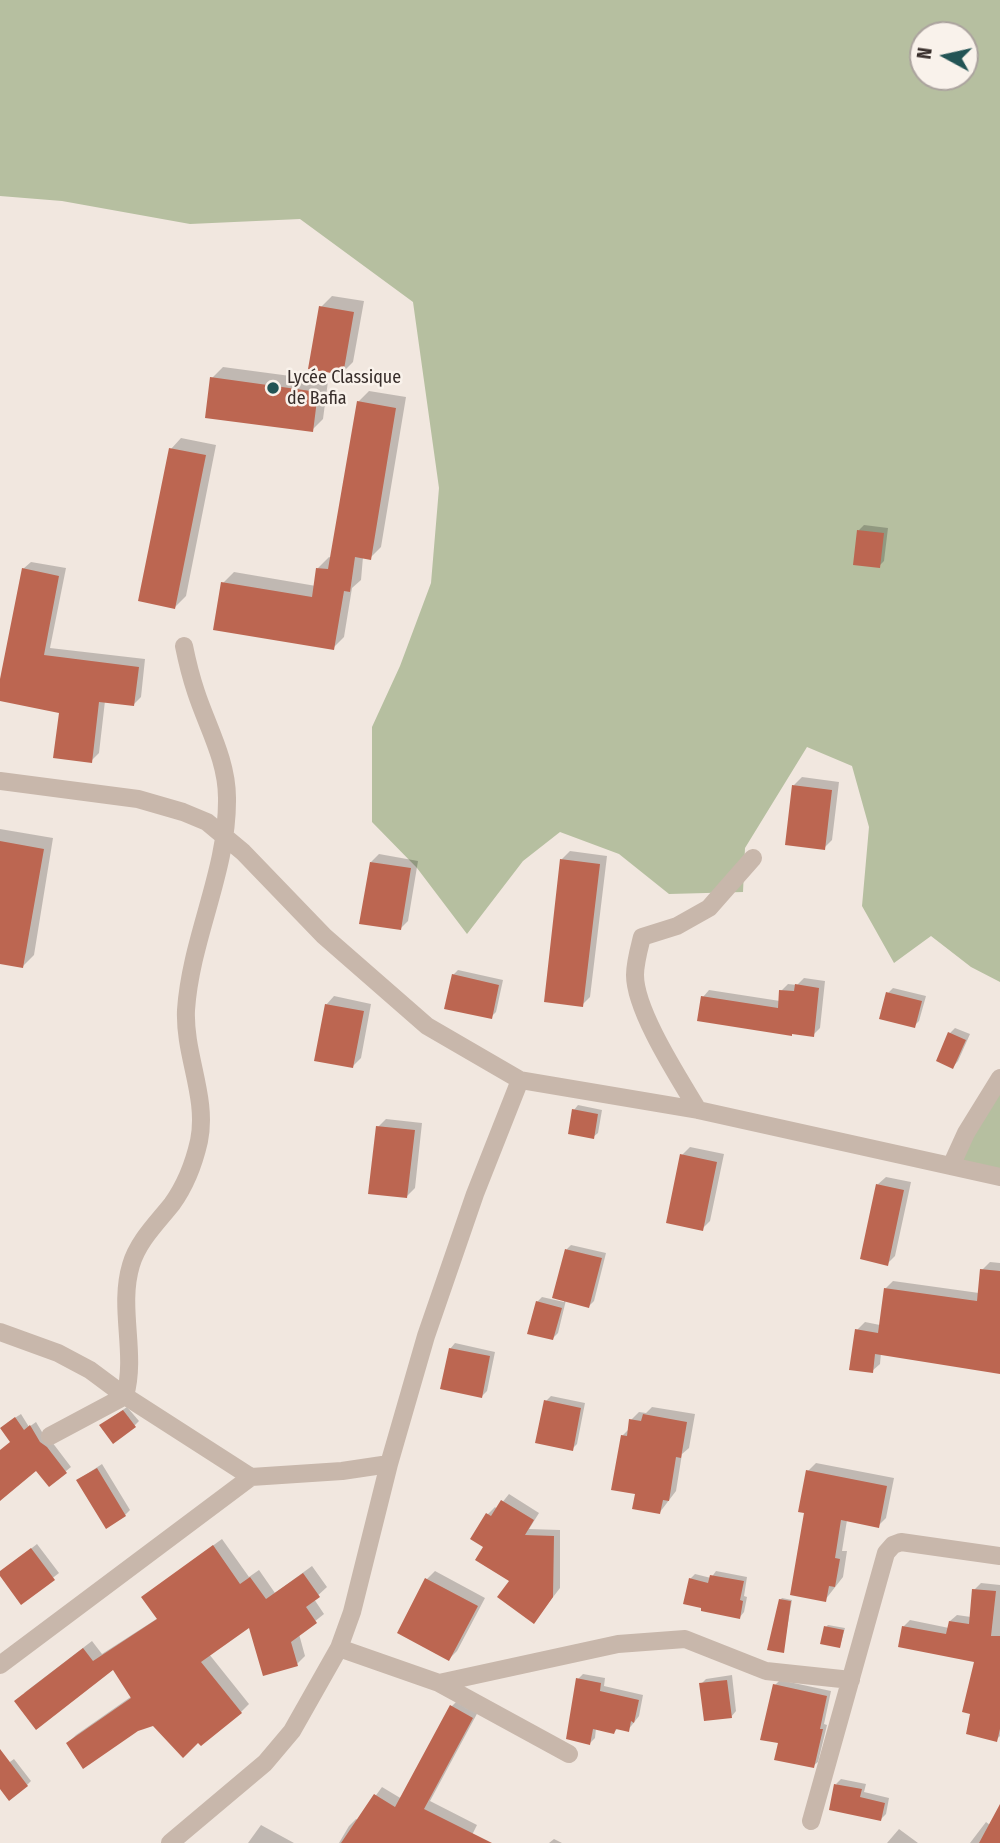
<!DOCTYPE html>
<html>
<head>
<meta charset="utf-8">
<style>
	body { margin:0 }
	#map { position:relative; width:1000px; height:1843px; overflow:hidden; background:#f1e7df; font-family:"Fira Sans Condensed",sans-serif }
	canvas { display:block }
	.north { position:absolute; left:909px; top:21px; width:70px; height:70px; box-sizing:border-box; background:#f9f2eb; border:2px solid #aba39e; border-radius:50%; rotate:278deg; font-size:19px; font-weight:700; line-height:28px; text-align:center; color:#372d2a }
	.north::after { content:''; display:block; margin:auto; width:24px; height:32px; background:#235455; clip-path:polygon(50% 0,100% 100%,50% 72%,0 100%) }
</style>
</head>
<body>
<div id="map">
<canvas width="1000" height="1843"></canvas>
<div class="north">N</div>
</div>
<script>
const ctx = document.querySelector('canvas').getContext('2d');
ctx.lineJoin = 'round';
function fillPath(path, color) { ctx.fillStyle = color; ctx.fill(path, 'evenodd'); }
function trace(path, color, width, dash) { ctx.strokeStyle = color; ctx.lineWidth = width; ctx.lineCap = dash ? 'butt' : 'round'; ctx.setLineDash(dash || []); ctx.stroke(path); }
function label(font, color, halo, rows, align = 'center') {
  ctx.font = font + ' "Fira Sans Condensed",sans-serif'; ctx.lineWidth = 5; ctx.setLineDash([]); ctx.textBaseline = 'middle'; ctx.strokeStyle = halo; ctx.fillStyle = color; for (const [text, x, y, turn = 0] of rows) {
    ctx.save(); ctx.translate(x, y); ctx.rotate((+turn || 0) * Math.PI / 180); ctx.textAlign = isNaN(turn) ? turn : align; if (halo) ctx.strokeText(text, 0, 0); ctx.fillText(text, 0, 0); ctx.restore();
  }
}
fillPath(new Path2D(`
	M0,0H1000V982L971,967L931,936L894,963L862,906L869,827L852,766L807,747L745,848L743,892L669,894L619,854L560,832L523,861L467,934L417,868L372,822V727L400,666L431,583L439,488L413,302L300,219L190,224L62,201L0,196ZM923,35H965V77H923Z
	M1000,1077V1181L952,1161Z`), '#b6bfa0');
fillPath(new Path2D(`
	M332,296L364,301L353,362L342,373L321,307Z
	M223,367L328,381L323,419L312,430L212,378Z
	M369,391L406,397L381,547L370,558L363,557L361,580L352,588L344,637L333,648L223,583L234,572L316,586L318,568L329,557L332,558L358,402Z
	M181,438L216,445L186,596L175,607L171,449Z
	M864,525L888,528L884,561L879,566L859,530Z
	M31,562L66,568L50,648L145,659L141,697L134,704L105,701L99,753L91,761L61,711L0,699V688L23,569Z
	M802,777L839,782L832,840L824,848L794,785Z
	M0,829L53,838L34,955L23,966L0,962Z
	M570,851L607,856L590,997L582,1005L562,859Z
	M379,854L418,861L408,921L400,929L371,862Z
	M458,970L503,980L496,1012L491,1017L453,975Z
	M804,978L825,981L820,1028L813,1035L703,997L709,990L780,1001L781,991L788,984L797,985Z
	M893,988L926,996L919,1021L914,1026L888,993Z
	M334,996L371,1004L361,1058L353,1066L326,1005Z
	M955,1028L970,1034L958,1061L953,1067L938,1060L950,1033Z
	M578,1105L602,1110L598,1133L593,1137L574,1110Z
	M386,1119L422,1123L415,1188L406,1197L378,1127Z
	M690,1147L724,1154L710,1221L702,1229L682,1155Z
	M886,1177L911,1182L895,1256L887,1264L877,1185Z
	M571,1245L606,1253L594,1301L589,1306L566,1300L558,1333L553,1338L537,1302L542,1297L564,1302L567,1249Z
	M990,1262L1000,1263V1373L881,1353L880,1364L872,1371L857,1330L865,1322L880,1325L885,1289L893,1281L979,1293L982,1270Z
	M455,1343L495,1352L487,1391L482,1396L450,1349Z
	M551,1396L585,1403L577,1444L572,1449L546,1401Z
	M127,1407L139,1421L134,1426L101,1425Z
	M652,1407L695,1414L689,1448L682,1454L676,1491L660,1512L637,1492L622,1436L629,1429L631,1420L639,1412L646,1413Z
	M21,1414L29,1427L36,1422L45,1437L52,1442L71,1467L49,1485L37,1468L0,1499V1451L12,1442L7,1423Z
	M816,1463L894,1478L886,1518L878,1526L847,1520L842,1551H847L843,1577L825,1600L806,1511L808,1471Z
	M102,1464L130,1510L125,1515L78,1480Z
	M509,1494L539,1513L529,1529L560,1530V1588L534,1622L511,1581L485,1547L488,1514L495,1507L497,1509Z
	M222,1539L249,1577L259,1570L275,1593L312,1566L327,1587L314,1599L324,1614L299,1634L305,1656L297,1664L250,1625L209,1654L249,1704L241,1712L153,1724L68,1743L76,1735L132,1696L113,1667L24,1693L92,1641L102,1654L158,1618L152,1590Z
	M37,1544L59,1573L22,1602L0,1573Z
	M435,1571L485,1598L457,1651L449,1659L399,1632L427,1579Z
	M716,1571L747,1577L744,1596L747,1597L744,1612L740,1617L690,1579L695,1574L711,1578Z
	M981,1583L1000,1585V1736L996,1740L973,1713L976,1660L903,1627L910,1620L949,1628L950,1621L957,1615L971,1617L974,1590Z
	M782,1598L792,1600L783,1651L780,1600Z
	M828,1625L845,1628L840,1646L826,1627Z
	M583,1674L605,1678L604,1686L643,1695L639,1716L628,1730L618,1728L614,1732L596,1728L595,1738L590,1743L578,1679Z
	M732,1675L736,1711L731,1717L701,1684L706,1679Z
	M780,1680L831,1691L824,1724L827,1725L818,1762L813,1766L780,1741L775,1685Z
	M459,1699L479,1710L430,1801L477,1825L468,1843H339L349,1826L356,1819L358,1820L382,1787L402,1799L452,1706Z
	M14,1759L31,1781L27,1785L0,1786V1769Z
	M841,1779L866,1784L864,1792L889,1798L886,1814L881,1819L836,1784Z
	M1000,1808V1843H970L986,1822L990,1825Z
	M261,1825L294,1843H248Z
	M899,1829L918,1843H887Z
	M554,1839L562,1843H549Z`), '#0003');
fillPath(new Path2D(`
	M319,306L354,312L343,375L308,369Z
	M210,377L318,392L313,432L205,418Z
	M357,401L396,408L371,560L355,557L350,592L344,591L334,650L213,630L221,582L312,597L316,568L328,569Z
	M169,448L206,455L175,609L138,601Z
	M857,530L884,533L880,568L853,565Z
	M22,568L59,576L44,655L139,667L134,706L99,702L92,763L53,758L59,713L0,701V679Z
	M792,785L832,790L825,850L785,845Z
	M0,841L44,849L23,968L0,964Z
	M560,859L600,864L583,1007L544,1002Z
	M370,862L411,868L401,930L359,924Z
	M452,974L499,985L492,1019L444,1009Z
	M795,984L819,988L814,1037L792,1034V1036L697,1021L701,996L778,1008L779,990L794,991Z
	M886,992L922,1001L915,1028L879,1019Z
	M325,1004L364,1011L353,1068L314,1061Z
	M948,1032L966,1040L953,1069L936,1061Z
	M572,1109L598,1114L594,1139L568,1134Z
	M376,1126L415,1130L407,1198L368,1194Z
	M680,1154L717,1162L703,1231L666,1223Z
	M876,1184L904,1190L888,1266L860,1259Z
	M565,1249L602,1258L589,1308L552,1298Z
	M980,1269L1000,1271V1374L875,1354L873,1373L849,1370L855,1329L878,1333L884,1288L977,1301Z
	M536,1301L562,1308L553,1340L527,1334Z
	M449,1348L490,1356L482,1398L440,1389Z
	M544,1400L581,1408L573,1451L535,1443Z
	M123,1410L136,1427L113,1444L99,1425Z
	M643,1414L687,1422L681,1458L676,1457L669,1501L663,1500L660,1514L632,1509L635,1494L611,1490L621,1435L627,1436L629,1419L641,1421Z
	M15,1417L24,1430L30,1425L40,1442L47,1447L67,1473L49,1487L36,1471L0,1501V1450L10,1442L0,1428Z
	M97,1468L126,1516L106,1529L76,1480Z
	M806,1470L887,1486L879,1528L841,1520L835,1558L840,1559L835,1587L829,1586L826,1602L790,1595L804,1513L798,1512Z
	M501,1500L534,1520L525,1535L554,1536L553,1597L534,1624L497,1597L509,1581L475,1560L483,1547L470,1539L486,1513L491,1516Z
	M213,1545L240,1584L250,1577L266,1599L303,1573L320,1597L306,1607L317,1623L291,1642L298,1666L263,1676L249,1628L201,1662L242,1713L201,1746L198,1743L183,1758L153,1726L138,1731L83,1769L66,1743L131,1698L113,1670L36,1730L14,1701L83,1648L93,1661L157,1619L141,1597Z
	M31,1548L55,1580L21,1605L0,1576V1571Z
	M710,1575L744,1581L740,1600L743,1601L740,1619L701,1611V1608L683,1604L689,1578L708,1583Z
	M425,1578L478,1606L449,1661L397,1633Z
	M972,1589L996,1591L991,1636H1000V1729L997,1742L966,1734L970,1714L962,1712L974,1662L898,1647L902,1626L946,1634L949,1621L969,1624Z
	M779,1599L791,1601L784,1653L767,1650Z
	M824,1626L844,1630L840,1648L820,1644Z
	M576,1678L601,1683L600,1691L639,1700L634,1723L631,1721L629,1732L616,1729L614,1734L593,1729L590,1745L566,1739Z
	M727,1680L732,1718L704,1721L699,1683Z
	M773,1684L827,1696L820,1729H823L814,1768L774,1760L778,1743L760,1740Z
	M450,1705L473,1718L424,1809L492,1843H341L374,1794L395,1807Z
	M0,1749L28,1786L9,1801L0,1789Z
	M834,1784L862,1789L860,1797L885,1803L881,1821L829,1810Z
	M1000,1804V1843H979Z`), '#bc6651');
trace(new Path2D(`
	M0,781L138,799L183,812L207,822L243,852L324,936L427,1026L520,1080
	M698,1110C679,1078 635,1011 635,975C635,963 639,949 642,937L677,926L709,908L753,858
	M951,1166L966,1133L1000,1078
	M0,1332L58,1353L90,1370L125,1396L251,1477L342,1471L389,1464
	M50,1436L125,1396C137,1353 118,1308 131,1265C138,1241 157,1223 172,1204C185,1186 194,1163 199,1141C208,1097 184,1055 186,1010C191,937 228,871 227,798C227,760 207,726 196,692C191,677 187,661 184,646
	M339,1648L439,1683L569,1754
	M0,1665L251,1477
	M439,1683L618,1644L685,1639L766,1671L851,1680
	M811,1821L886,1553L893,1545L901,1542L1000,1556
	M170,1843L265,1763L292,1731L339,1648L352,1612L389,1464L426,1336L475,1194L520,1080L698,1110L1000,1177`), '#c8b7ab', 18);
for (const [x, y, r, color] of [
	[273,388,7,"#235455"]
]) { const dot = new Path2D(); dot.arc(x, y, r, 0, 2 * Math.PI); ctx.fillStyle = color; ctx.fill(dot); trace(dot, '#f9f2eb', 2.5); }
label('18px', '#372d2a', '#f9f2eb', [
	["Lycée Classique",287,378],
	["de Bafia",287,399]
], 'left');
</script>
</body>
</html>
